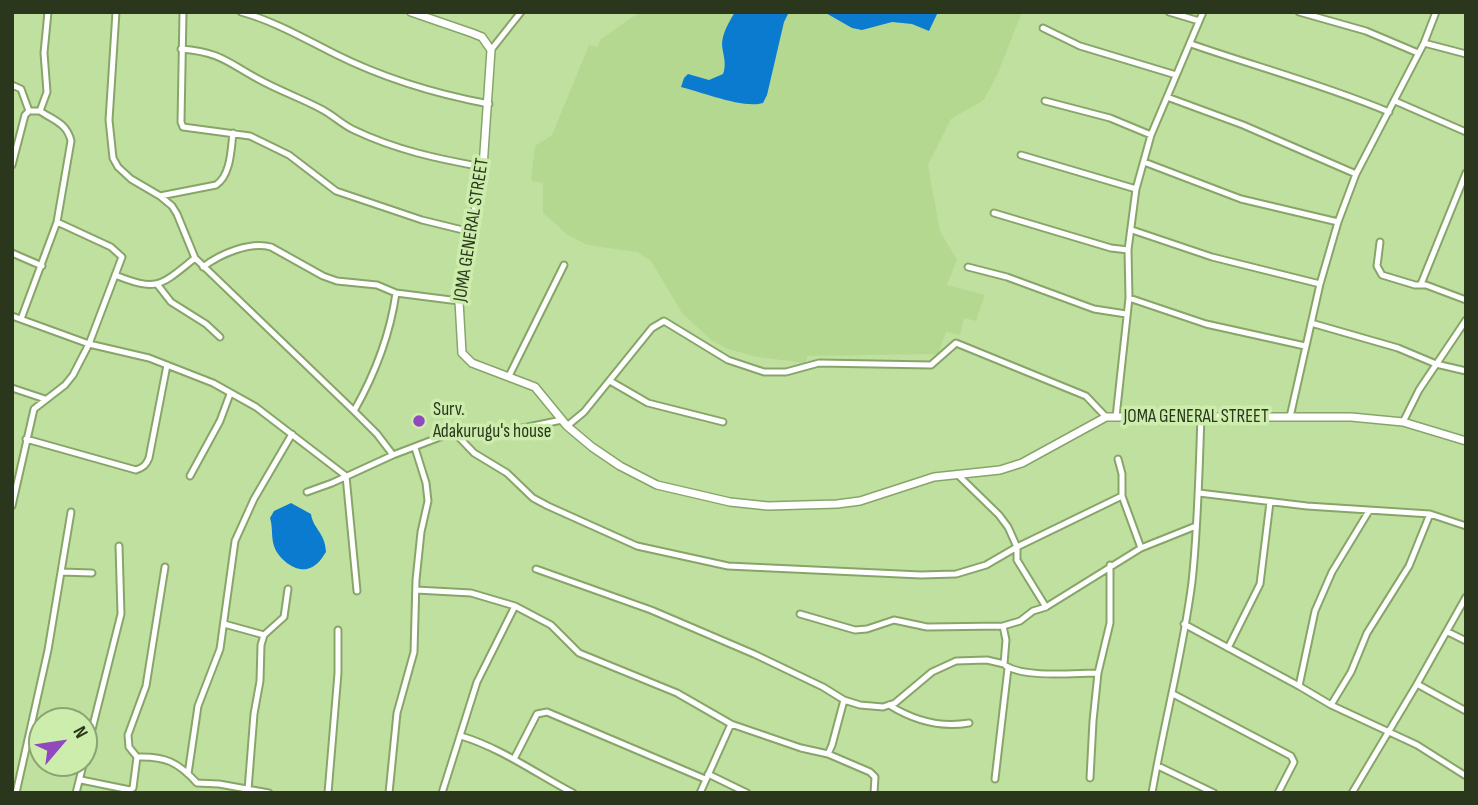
<!DOCTYPE html>
<html>
<head>
<meta charset="utf-8">
<style>
	body { margin:0 }
	#map { position:relative; width:1478px; height:805px; overflow:hidden; background:#c0e0a0; font-family:"Sofia Sans Condensed",sans-serif }
	canvas { display:block }
	.frame { position:absolute; inset:0; border:14px solid #2b371d; pointer-events:none }
	.north { position:absolute; left:28px; top:707px; width:70px; height:70px; box-sizing:border-box; background:#cdedad; border:2px solid #8ca473; border-radius:50%; rotate:61deg; font-size:19px; font-weight:700; line-height:28px; text-align:center; color:#2b371d }
	.north::after { content:''; display:block; margin:auto; width:24px; height:32px; background:#904abd; clip-path:polygon(50% 0,100% 100%,50% 72%,0 100%) }
</style>
</head>
<body>
<div id="map">
<canvas width="1478" height="805"></canvas>
<div class="frame"></div>
<div class="north">N</div>
</div>
<script>
const ctx = document.querySelector('canvas').getContext('2d');
ctx.lineJoin = 'round';
function fillPath(path, color) { ctx.fillStyle = color; ctx.fill(path, 'evenodd'); }
function trace(path, color, width, dash) { ctx.strokeStyle = color; ctx.lineWidth = width; ctx.lineCap = dash ? 'butt' : 'round'; ctx.setLineDash(dash || []); ctx.stroke(path); }
function label(font, color, halo, rows, align = 'center') {
  ctx.font = font + ' "Sofia Sans Condensed",sans-serif'; ctx.lineWidth = 7; ctx.setLineDash([]); ctx.textBaseline = 'middle'; ctx.strokeStyle = halo; ctx.fillStyle = color; for (const [text, x, y, turn = 0] of rows) {
    ctx.save(); ctx.translate(x, y); ctx.rotate((+turn || 0) * Math.PI / 180); ctx.textAlign = isNaN(turn) ? turn : align; if (halo) ctx.strokeText(text, 0, 0); ctx.fillText(text, 0, 0); ctx.restore();
  }
}
fillPath(new Path2D(`
	M640,12H1022L998,73L984,100L951,119L928,165L940,231L957,260L947,285L985,295L976,321L964,318L960,335L946,332L938,354L808,356L805,363L757,357L728,349L711,340L682,313L651,261L637,252L587,245L568,235L543,213V183L531,181L535,146L552,135L589,45L597,47L601,39Z`), '#b5d891');
fillPath(new Path2D(`
	M735,12H789L784,22L767,95L763,103C743,109 702,92 681,87L684,78L688,74L709,80L723,74C727,64 723,55 722,45C722,33 729,22 735,12Z
	M824,12H938L929,31L912,24L892,22L862,30L852,28Z
	M291,503L311,514C313,529 325,532 326,552C322,558 318,565 310,568C297,574 278,559 274,546C271,537 273,527 270,518L274,511Z`), '#0b7bd0');
const minor = new Path2D(`
	M116,12L109,120L113,158L118,167L131,179L160,196L172,206L177,214L195,258L354,411L377,434L393,455L461,429H518L562,420
	M183,12L181,122L183,127L250,136L289,155L336,191L422,220L471,232
	M241,12C274,21 305,39 335,54C383,78 436,94 489,104
	M1169,12L1199,21
	M1299,12L1366,31L1418,53
	M1043,28L1080,46L1176,75
	M1424,43L1466,54
	M1191,44C1257,67 1325,85 1389,112
	M181,49C221,52 228,63 260,80C280,91 303,99 323,110C334,116 343,125 354,130C396,150 438,159 483,167
	M491,50L521,12
	M12,85L21,89L29,111
	M1167,97L1243,125L1356,174
	M1045,101L1110,118L1151,135
	M1395,101L1466,132
	M1021,155L1136,189
	M1144,162L1241,199L1338,222
	M12,165L25,115L29,111H40L47,92L44,53L48,12
	M160,196L216,185C231,175 231,149 233,133
	M994,213L1111,248L1128,250
	M1132,230L1212,257L1320,284
	M1380,242L1377,266L1382,275L1415,285H1426L1466,300
	M12,253L42,266
	M203,267C220,254 250,241 271,247L323,276L337,281L377,285L396,293L459,301
	M968,267L1007,277L1094,309L1126,314
	M115,275C158,292 160,286 195,258
	M157,284L171,302L206,324L220,337
	M1421,284L1466,173
	M1129,298L1206,324L1305,346
	M12,316L89,344L149,358L213,383L256,407L346,476L357,591
	M21,319L57,222L71,141C67,123 53,120 40,111
	M1311,323L1398,348L1436,364L1466,371
	M509,376L564,265
	M610,381L648,403L723,422
	M12,388L45,399
	M354,411C375,374 390,335 396,293
	M1116,417L1129,298L1128,250L1136,189L1151,135L1203,12
	M1290,417L1320,284L1338,222L1356,174L1424,43L1436,12
	M1403,422L1419,390L1466,320
	M567,426L584,412L652,328L664,321L728,360L764,372H786L819,363L931,365L956,343L1086,396L1106,417
	M453,431L474,453L507,473L533,498L548,506L637,546L728,566L921,575L956,574L986,565L1017,547L1122,496L1141,548
	M26,439L136,470C144,467 146,465 149,458L167,365
	M1118,459L1122,474V496
	M190,476L220,421L230,394
	M959,476L999,515L1008,527L1017,547V560L1046,607
	M307,492L332,483L393,455
	M1199,493L1307,506L1430,514L1466,526
	M12,506L34,409L65,385L73,375L89,344L122,257L111,247L57,222
	M165,567L146,686L128,735L129,747L137,757C165,756 178,762 197,783L219,784L269,793
	M536,569L651,610L754,654L823,687L844,700L860,705L883,707L895,703L932,672L956,661L987,660L1004,664L1006,640L1003,626L1020,621L1033,611L1046,607L1141,548L1196,526
	M61,572L92,573
	M416,590L471,593L515,606L551,625L579,653L677,693L731,724L801,748L828,754L832,745L844,700
	M800,614L855,630L867,629L894,620L927,627L1003,626
	M224,624L264,635
	M1184,624L1299,686L1331,705L1417,745L1466,776
	M1448,632L1466,641
	M1228,648L1260,584L1270,502
	M1006,666C1026,678 1074,673 1098,673
	M1417,684L1466,711
	M1299,686L1315,611L1332,572L1369,511
	M1173,694L1291,756L1294,762L1278,793
	M889,705C913,720 940,728 969,723
	M1331,705L1351,672L1367,633L1409,566L1430,514
	M461,736C501,748 535,773 573,793
	M828,754L870,772L875,777L874,793
	M514,759L537,714L547,712L705,779
	M1158,766L1214,793
	M188,774L198,706L220,649L235,541L254,499L292,434
	M708,774L747,793
	M1090,778L1093,721L1098,673L1110,623V565
	M995,779L1008,668
	M81,780L130,790L133,788L137,757
	M248,790L254,714L260,681L261,645L264,635L284,617L288,589
	M16,793L48,650L71,512
	M76,793L121,614L119,546
	M328,793L338,673V630
	M389,793L397,713L414,652L416,580L421,532L428,501L426,483L415,448
	M442,793L477,682L515,606
	M700,793L731,724
	M1152,793C1164,722 1183,653 1192,582C1198,527 1199,471 1201,416
	M1352,793L1417,684L1466,597`);
const tertiary = new Path2D(`
	M411,12L472,33L482,37L491,50L483,167L459,301L462,353L472,363L535,387L567,426L592,447L620,466L657,485L730,502L768,506L837,504L860,501L934,477L1000,470L1022,463L1106,417H1351L1403,422L1466,441`);
trace(minor, '#87a568', 9);
trace(tertiary, '#87a568', 10);
trace(minor, '#fff', 5);
trace(tertiary, '#fff', 7);
for (const [x, y, r, color] of [
	[419,421,7,"#904abd"]
]) { const dot = new Path2D(); dot.arc(x, y, r, 0, 2 * Math.PI); ctx.fillStyle = color; ctx.fill(dot); trace(dot, '#cdedad', 2.5); }
label('19px', '#2b371d', '#cdedad', [
	["JOMA GENERAL STREET",472,230,-81],
	["JOMA GENERAL STREET",1196,417]
]);
label('19px', '#2b371d', '#cdedad', [
	["Surv.",433,410],
	["Adakurugu's house",433,432]
], 'left');
</script>
</body>
</html>
